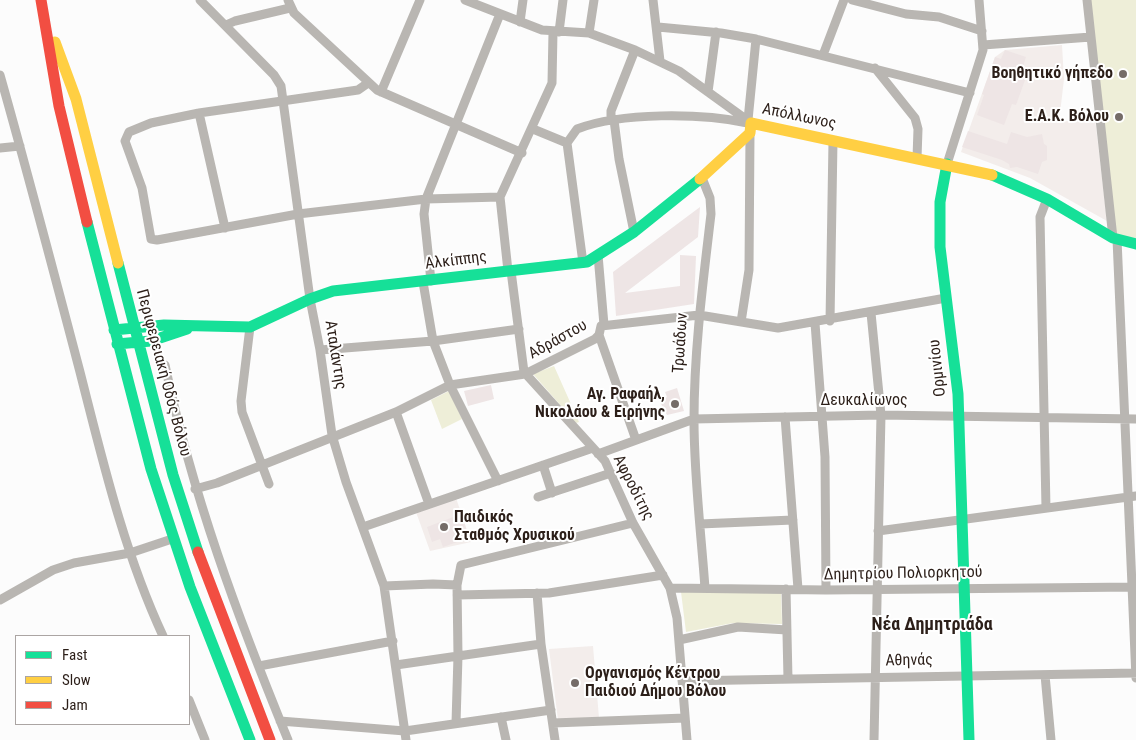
<!DOCTYPE html>
<html>
<head>
<meta charset="utf-8">
<style>
	body { margin:0 }
	#map { position:relative; width:1136px; height:740px; overflow:hidden; background:#fcfcfc; font-family:"Roboto Condensed",sans-serif }
	canvas { display:block }
	.legend { position:absolute; left:15px; top:635px; width:175px; height:90px; box-sizing:border-box; background:#fff; border:1px solid #aba5a3; margin:0; padding:6px 9px; list-style:none; font-size:15px; color:#2c1f19 }
	.legend li { display:flex; align-items:center; gap:10px; height:25px }
	.legend b { width:25px; border:1px solid #aba5a3 }
</style>
</head>
<body>
<div id="map">
<canvas width="1136" height="740"></canvas>
<ul class="legend">
<li><b style="height:6px;background:#16e098"></b>Fast</li>
<li><b style="height:6px;background:#ffcf43"></b>Slow</li>
<li><b style="height:6px;background:#f24e42"></b>Jam</li>
</ul>
</div>
<script>
const ctx = document.querySelector('canvas').getContext('2d');
ctx.lineJoin = 'round';
function fillPath(path, color) { ctx.fillStyle = color; ctx.fill(path, 'evenodd'); }
function trace(path, color, width, dash) { ctx.strokeStyle = color; ctx.lineWidth = width; ctx.lineCap = dash ? 'butt' : 'round'; ctx.setLineDash(dash || []); ctx.stroke(path); }
function label(font, color, halo, rows, align = 'center') {
  ctx.font = font + ' "Roboto Condensed",sans-serif'; ctx.lineWidth = 4; ctx.setLineDash([]); ctx.textBaseline = 'middle'; ctx.strokeStyle = halo; ctx.fillStyle = color; for (const [text, x, y, turn = 0] of rows) {
    ctx.save(); ctx.translate(x, y); ctx.rotate((+turn || 0) * Math.PI / 180); ctx.textAlign = isNaN(turn) ? turn : align; if (halo) ctx.strokeText(text, 0, 0); ctx.fillText(text, 0, 0); ctx.restore();
  }
}
fillPath(new Path2D(`
	M1062,45L1064,79L1059,122L1095,118L1107,221L1030,178L961,152L995,57L1005,50Z
	M456,498L471,542L430,551L416,512Z
	M593,646L599,718L558,720L549,649Z`), '#f3edeb');
fillPath(new Path2D(`
	M1090,0H1136V239L1115,235Z
	M554,366L579,422L576,423L533,374Z
	M449,391L462,419L442,429L431,400Z
	M681,592H781L782,624L733,623L686,632Z`), '#eeeed8');
fillPath(new Path2D(`
	M1005,50L1026,57L1023,67L1029,69L1016,105L1012,104L1004,125L977,115L984,95L982,94L995,57L1001,59Z
	M968,131L1007,144L1011,132L1027,137L1042,134L1044,144L1047,146V160L1042,162L1038,174L1017,167L1010,168L1009,164L1002,160L962,147Z
	M700,207L698,237L625,293L680,286V255L696,256L694,304L616,316L613,272Z
	M491,385L494,399L468,406L464,391Z
	M677,388L684,411L667,415L660,402L667,397L665,392Z
	M456,516L458,520L463,518L469,538L443,547L440,539L432,542L427,527Z`), '#eee5e5');
trace(new Path2D(`
	M200,0L274,75L281,86L310,299L320,350L332,435L346,482L384,586L406,740
	M288,0L294,13L377,90L522,153
	M465,0L542,30L589,33L635,50L679,71L751,123
	M653,0L660,61
	M852,0L906,14L939,17L982,31
	M1087,0L1113,238
	M520,22L523,0
	M226,25L235,21L290,8
	M658,27L721,33L756,39L970,93
	M559,32L563,0
	M589,33L594,0
	M983,45L1091,37
	M823,55L844,0
	M875,68L915,118L918,129L917,158
	M0,75C28,174 54,273 80,372C103,462 124,552 163,636
	M368,83L358,90L199,113L151,123L129,132L125,141L142,188L151,239L157,240L298,214L426,199L500,197
	M381,92L420,0
	M708,92L716,32
	M199,113L225,228
	M611,120V111L635,50
	M614,120L619,159L634,232
	M748,120L756,39
	M533,129L567,143L577,129C621,112 701,113 748,123
	M567,143L583,263
	M0,148L20,146
	M947,164L983,50L979,0
	M702,178L710,198L711,214C703,282 694,351 694,420C694,476 701,532 705,588
	M1117,239L1136,678
	M598,255L604,325
	M508,271L500,197L552,83L553,32
	M511,271L524,372L605,461L633,523L670,588L677,618L687,740
	M431,281L424,214L426,199L500,14
	M423,282L433,341L450,385L498,481
	M871,313L881,415L874,740
	M830,321L833,141
	M741,322L749,270L750,133
	M815,323L825,457L826,590
	M250,327L241,401L242,412L269,484
	M599,335L636,440
	M320,350L433,341L519,329
	M165,365C192,494 238,618 288,740
	M396,412L429,504
	M785,417L798,589
	M598,454L694,419L881,415L1136,419
	M543,465L552,493
	M195,489L217,483L396,412L450,385L525,374L595,339L599,335L601,326L699,315L778,328L946,298
	M538,497L611,473
	M1046,508L1040,217L1047,199
	M700,524L793,520
	M363,527L593,448
	M878,531L1136,496
	M384,586L433,584L457,585
	M670,588L826,590L1136,587
	M786,589L788,679
	M537,593L541,644L555,740
	M457,595L549,593L663,575
	M0,600L53,570L74,563L130,553L172,539
	M679,640L738,627L787,630
	M396,665L541,644
	M259,666L393,641
	M1045,675L1051,740
	M682,681L1136,673
	M189,700L205,740
	M501,717L506,740
	M280,721L405,731L551,710
	M456,723L458,656L457,585L461,565L633,523
	M553,723L685,718`), '#b9b6b2', 9);
trace(new Path2D(`
	M947,164L940,202V247L958,394L969,740
	M992,175L1047,199L1113,238L1136,244
	M87,222L151,469L190,587L250,740
	M118,263L173,475L198,552
	M114,330L164,325L250,327L310,299L333,291L587,262L634,232L700,179
	M117,344L151,341L187,329`), '#16e098', 11);
trace(new Path2D(`
	M55,42L76,99L118,263
	M700,179L750,133L751,123L992,175`), '#ffcf43', 11);
trace(new Path2D(`
	M41,0L59,106L87,222
	M198,552L270,740`), '#f24e42', 11);
for (const [x, y, r, color] of [
	[1123,74,5,"#756c68"],
	[1119,117,5,"#756c68"],
	[675,404,5,"#756c68"],
	[444,527,5,"#756c68"],
	[575,683,5,"#756c68"]
]) { const dot = new Path2D(); dot.arc(x, y, r, 0, 2 * Math.PI); ctx.fillStyle = color; ctx.fill(dot); trace(dot, '#fff', 2); }
label('bold 16px', '#2c1f19', '#fff', [
	["Βοηθητικό γήπεδο",1113,74],
	["Ε.Α.Κ. Βόλου",1109,117],
	["Αγ. Ραφαήλ,",665,395],
	["Νικολάου & Ειρήνης",665,413],
	["Παιδικός",454,518,"left"],
	["Σταθμός Χρυσικού",454,536,"left"],
	["Οργανισμός Κέντρου",585,674,"left"],
	["Παιδιού Δήμου Βόλου",585,692,"left"]
], 'right');
label('16px', '#2c1f19', '#fff', [
	["Απόλλωνος",799,117,12],
	["Αλκίππης",456,261,-7],
	["Αδράστου",558,340,-29],
	["Τρωάδων",681,343,-86],
	["Αταλάντης",335,355,81],
	["Ορμινίου",938,368,-96],
	["Περιφερειακή Οδός Βόλου",163,373,75],
	["Δευκαλίωνος",864,401],
	["Αφροδίτης",633,488,63],
	["Δημητρίου Πολιορκητού",903,574,-1],
	["Αθηνάς",909,661,-1]
]);
label('bold 18px', '#2c1f19', '#fff', [
	["Νέα Δημητριάδα",932,625]
]);
</script>
</body>
</html>
